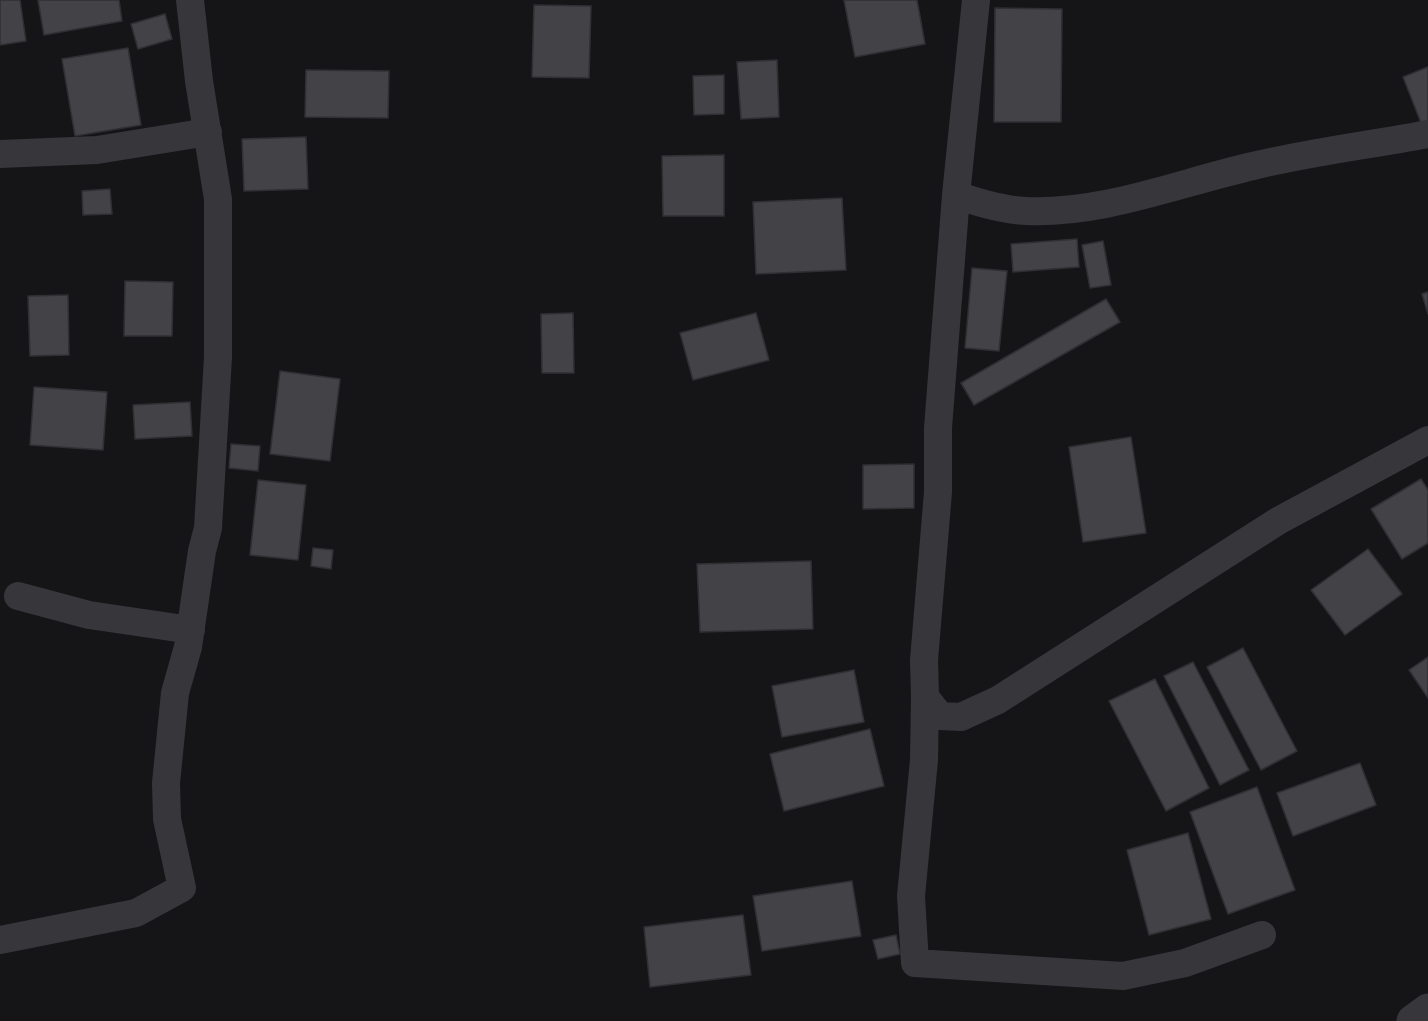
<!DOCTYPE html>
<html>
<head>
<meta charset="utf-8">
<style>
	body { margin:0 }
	canvas { display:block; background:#151517 }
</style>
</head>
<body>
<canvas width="1428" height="1021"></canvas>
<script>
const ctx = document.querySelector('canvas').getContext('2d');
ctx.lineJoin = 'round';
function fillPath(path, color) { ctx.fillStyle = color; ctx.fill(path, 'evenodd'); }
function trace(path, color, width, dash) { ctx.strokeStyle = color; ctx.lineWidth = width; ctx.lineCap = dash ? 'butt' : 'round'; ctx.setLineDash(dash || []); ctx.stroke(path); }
const building = new Path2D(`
	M0,0H20L26,41L0,45Z
	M38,0H119L122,21L44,35Z
	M844,0H917L925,44L855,57Z
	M534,5L591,6L589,78L532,77Z
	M995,8L1062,9L1061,122H994Z
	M165,14L172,39L138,49L131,24Z
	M128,48L141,125L75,136L62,59Z
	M777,60L779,117L741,119L737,62Z
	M1428,67V138H1427L1403,77Z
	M306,70L389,71L388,118L305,117Z
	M724,75V114L694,115L693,76Z
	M306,137L308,189L244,191L242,139Z
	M724,155V216H663L662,156Z
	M110,189L112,214L83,215L82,191Z
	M842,198L846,270L756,274L753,202Z
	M1077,239L1079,267L1013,272L1011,244Z
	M1103,241L1111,285L1090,288L1082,245Z
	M972,268L1007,271L999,351L965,348Z
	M125,281L173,282L172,336H124Z
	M1428,292V314L1422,294Z
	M68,295L69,355L30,356L28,296Z
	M1106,299L1120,322L974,405L961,383Z
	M573,313L574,373H542L541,314Z
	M756,313L769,360L693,380L680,333Z
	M280,371L340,379L330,461L270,454Z
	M34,387L107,392L103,450L30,445Z
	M190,402L192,436L135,439L133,405Z
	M1131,437L1146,533L1083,542L1069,447Z
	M231,444L260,446L258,471L229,468Z
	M914,464V508L863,509V465Z
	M1421,479L1428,490V543L1402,559L1371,509Z
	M258,480L306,485L298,560L250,555Z
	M313,548L333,550L331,569L311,566Z
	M1368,549L1402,594L1345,635L1311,590Z
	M811,561L813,629L700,632L697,564Z
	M1243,648L1297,751L1261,770L1207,667Z
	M1428,657V698L1409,670Z
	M1193,662L1249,770L1220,785L1164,676Z
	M854,670L864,722L782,737L772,686Z
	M1155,679L1209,788L1166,811L1109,701Z
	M870,729L884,786L784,811L770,754Z
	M1360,763L1376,805L1293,836L1277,793Z
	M1257,787L1295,890L1228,914L1190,812Z
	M1188,833L1211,919L1149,935L1127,850Z
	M852,881L861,936L762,951L753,896Z
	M743,915L751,975L650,987L644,927Z
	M896,935L900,954L878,959L873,940Z`);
fillPath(building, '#424247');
trace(building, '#302f33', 1.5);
trace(new Path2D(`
	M976,0L956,195L938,428V492L924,660L925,697L940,716L961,717L998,700L1278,521L1428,440
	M0,154L97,150L208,132
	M956,195C979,203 1002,210 1026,211C1105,214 1178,183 1253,166C1311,152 1370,145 1428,134
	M18,596L89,615L191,630
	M925,697L924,760L911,896L915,963L1123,976L1185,963L1262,935
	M0,940L136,913L182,888L167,819L166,783L175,693L188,647L202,551L208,528L218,357V199L199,81L190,0`), '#36363b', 28);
trace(new Path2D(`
	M1413,1021L1428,1010`), '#36363b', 33);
</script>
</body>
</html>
